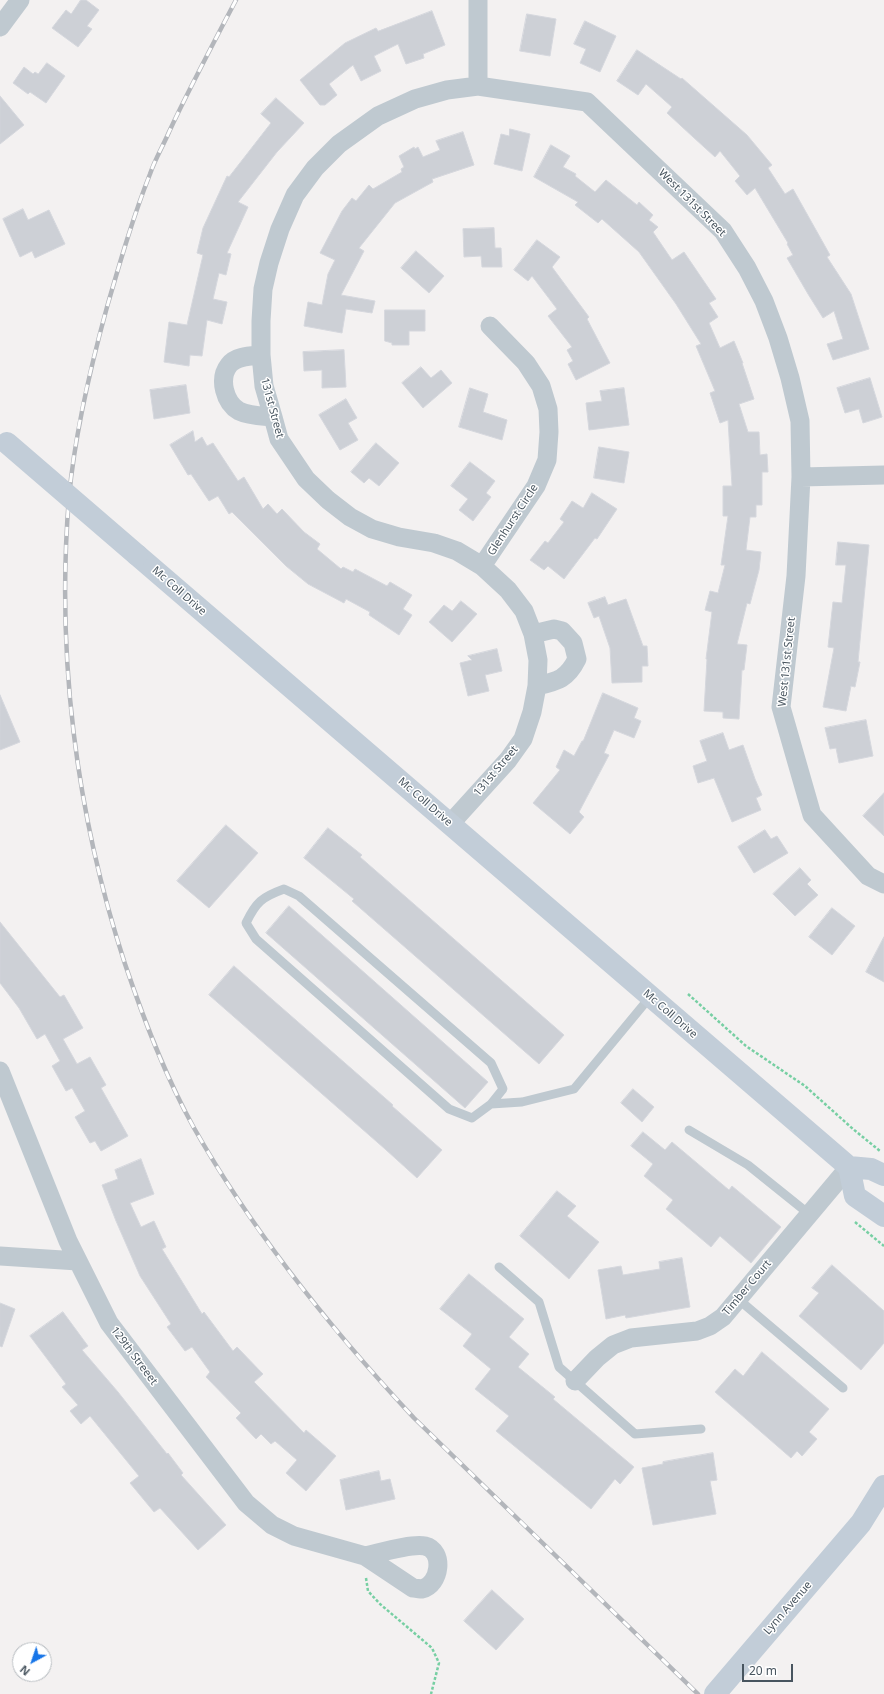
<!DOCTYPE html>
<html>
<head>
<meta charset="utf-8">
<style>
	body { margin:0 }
	#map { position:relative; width:884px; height:1694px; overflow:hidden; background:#f3f1f1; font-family:"Noto Sans",sans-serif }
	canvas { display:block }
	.north { position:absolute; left:12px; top:1642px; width:40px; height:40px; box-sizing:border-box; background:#fff; border:1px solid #b6bbbf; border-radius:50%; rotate:220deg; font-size:11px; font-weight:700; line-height:16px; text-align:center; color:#48555f }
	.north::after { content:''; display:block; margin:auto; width:14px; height:18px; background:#1775e8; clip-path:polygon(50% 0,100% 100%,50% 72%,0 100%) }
	.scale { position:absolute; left:742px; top:1664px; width:51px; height:18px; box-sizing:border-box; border:2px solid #48555f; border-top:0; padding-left:5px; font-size:12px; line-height:14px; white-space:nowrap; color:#48555f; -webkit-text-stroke:3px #fff; paint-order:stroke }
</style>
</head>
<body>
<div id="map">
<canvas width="884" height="1694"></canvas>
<div class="north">N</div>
<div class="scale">20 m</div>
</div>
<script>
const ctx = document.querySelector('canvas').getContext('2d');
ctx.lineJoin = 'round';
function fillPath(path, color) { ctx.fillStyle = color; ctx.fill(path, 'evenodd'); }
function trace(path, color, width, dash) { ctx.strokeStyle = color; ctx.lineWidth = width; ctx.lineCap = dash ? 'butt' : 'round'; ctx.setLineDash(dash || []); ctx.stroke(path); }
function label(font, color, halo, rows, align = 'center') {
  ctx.font = font + ' "Noto Sans",sans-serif'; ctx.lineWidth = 3; ctx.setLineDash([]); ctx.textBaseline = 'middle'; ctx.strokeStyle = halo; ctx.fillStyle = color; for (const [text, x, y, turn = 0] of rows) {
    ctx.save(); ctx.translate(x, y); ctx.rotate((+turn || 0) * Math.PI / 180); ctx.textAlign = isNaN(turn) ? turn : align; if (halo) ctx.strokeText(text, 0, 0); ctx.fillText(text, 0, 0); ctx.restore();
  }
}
const building = new Path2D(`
	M81,0H86L99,10L87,26L92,29L78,47L52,28L66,10L71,14Z
	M432,11L445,45L423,54L424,58L406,64L398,44L374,56L381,71L361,81L353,65L329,84L337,95L325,105H320L300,80L345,43L376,28L378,31Z
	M527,14L556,19L550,56L520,51Z
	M585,21L616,36L600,72L580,63L586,49L574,44Z
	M637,50L681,79L682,78L747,135L772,165L768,168L785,194L793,189L830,255L827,257L851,294L869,349L833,360L827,344L843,339L834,311L823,318L808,294L787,258L793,255L787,244L788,243L755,188L747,195L735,181L740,176L720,151L715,157L693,137L667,113L672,107L646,84L638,95L617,81Z
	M47,63L65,76L46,103L30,92L28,94L13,83L24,67L33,74L35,72L38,74Z
	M0,96L24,125L0,144Z
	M276,98L304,123L277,152L238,202L248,207L227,253L231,254L226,275L219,273L213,299L227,302L222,324L207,320L202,356L190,355L189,366L164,362L169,322L187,325L203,255L197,253L203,228L227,176L229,177L271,123L261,114Z
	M510,129L530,134L522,171L494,164L501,134L509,136Z
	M463,132L474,165L432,179L433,182L395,203L359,248L364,251L341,295L375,301L372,313L346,309L342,333L304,326L308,302L322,305L328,274L335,260L320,253L342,211L352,198L356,201L369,185L373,189L402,172L401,169L404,167L399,156L414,147L415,149L418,147L423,157L440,150L436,141Z
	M551,145L570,156L563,167L576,174L575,176L595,192L606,180L637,205L639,202L653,215L649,220L658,227L653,232L672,260L684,252L716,299L709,303L718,317L709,323L720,348L734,341L743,363H742L754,399L739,404L748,432H759L760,455L767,454L768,472H762V505H756V517H750L746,550L761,552L759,570L750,604L747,603L737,644L747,645L744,670H742L739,719L723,718V712L704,711L707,659H706L712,612L705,610L710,591L718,593L725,565H721L728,516H723V486H732L728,420L720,423L710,393L715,391L696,346L701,344L676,304L639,252L602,219L598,223L575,205L578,202L534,177Z
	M23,209L28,220L49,210L65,244L35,258L32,251L20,257L3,219Z
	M494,228L495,248H501L502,267H482L481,256L464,257L463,229Z
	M537,240L560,257L552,267L589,317L587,319L610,363L576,380L568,364L573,361L567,350L572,347L548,316L557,309L532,276L528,281L514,270Z
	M416,251L444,276L429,293L401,268Z
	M385,310H425V331H409V345H392V343L385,341Z
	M344,350L346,387L322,388V370L304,371L303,352Z
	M421,367L431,378L441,370L452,383L423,408L402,383Z
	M870,378L882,417L863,423L859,409L845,413L837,388Z
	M186,385L190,413L154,419L150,390Z
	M470,388L488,394L483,412L507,420L502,440L459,427Z
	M624,388L629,425L589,430L586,403L602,401L600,391Z
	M346,399L357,418L348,423L358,440L340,450L319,415Z
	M193,431L195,442L202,437L207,446L213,443L238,481L244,477L263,509L268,504L277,514L282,509L304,532L320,544L317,549L341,569L343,567L353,572L355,569L387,586L390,582L412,595L403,609L412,615L399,635L369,615L370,612L346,599L344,603L308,584L286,566L232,512L229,514L218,496L209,501L191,474L188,475L170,445Z
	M376,443L399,463L379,486L369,478L364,483L351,472Z
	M599,447L629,452L624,483L594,478Z
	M470,462L495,481L486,493L491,497L473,521L459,510L468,499L451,486Z
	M592,493L617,509L597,539L595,538L564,579L548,566L544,570L530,560L545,541L548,543L564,522L560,519L572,501L583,508Z
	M838,542L869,545L858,662H860L855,687L851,686L846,711L823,707L834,648L828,647L833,602L842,603L846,565H836Z
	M605,597L608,605L626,599L643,646H647L648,666H642V682L612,683L610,648L599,616L594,618L588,603Z
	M461,601L477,614L452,642L429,622L444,605L452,611Z
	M497,649L502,671L485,675L489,691L468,696L460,663L472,660L468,656Z
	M603,693L638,708L634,718L641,721L634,738L614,730L604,753L609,755L579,812L584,817L570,834L533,803L560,770L556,767L564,750L574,756L582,741H583Z
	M0,695L20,742L0,750Z
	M866,720L873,756L839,763L836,748L830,749L825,728Z
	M723,733L729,750L743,745L755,779L762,795L756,798L761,810L732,822L714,778L698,783L693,766L707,761L700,741Z
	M884,793V836L863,816Z
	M226,825L258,853L209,908L177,881Z
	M328,828L362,855L360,857L564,1035L539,1064L352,901L354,899L304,858Z
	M765,830L771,839L777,836L788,853L754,873L738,847Z
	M800,868L811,880L807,884L818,895L795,916L773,894Z
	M289,906L488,1082L465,1108L266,933Z
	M832,908L855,926L832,955L809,937Z
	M0,922L60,997L64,995L83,1028L63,1039L77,1064L90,1057L106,1085L101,1088L128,1136L101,1151L95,1141L90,1143L75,1117L85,1111L72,1088L66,1091L52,1066L60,1061L45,1034L37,1039L19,1008L0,983Z
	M884,937V982L866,972Z
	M234,966L393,1105L392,1106L442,1150L417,1178L385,1149L209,995Z
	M633,1089L654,1107L642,1122L621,1103Z
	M643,1132L665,1150L672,1142L729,1190L732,1186L781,1227L751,1263L720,1236L711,1247L666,1209L673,1200L644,1176L653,1164L631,1146Z
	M141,1159L154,1194L130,1203L141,1227L154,1221L166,1247L162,1249L202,1314L204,1312L233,1351L237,1347L263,1374L254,1382L304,1433L306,1430L336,1456L306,1491L286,1473L297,1460L275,1441L271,1444L261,1434L256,1439L236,1418L241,1413L206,1377L210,1372L192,1347L185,1351L167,1327L171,1324L140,1276L116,1221L102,1185L118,1179L115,1170Z
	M557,1191L576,1206L567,1216L599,1242L569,1279L520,1236Z
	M682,1258L690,1307L626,1318L625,1315L606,1319L598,1270L621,1266L623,1275L660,1269L659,1262Z
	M832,1265L884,1311V1343L861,1370L799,1316L819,1293L812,1288Z
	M469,1274L524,1319L509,1337L529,1354L518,1367L555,1397L553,1399L634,1467L620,1484L615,1479L591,1509L496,1431L509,1416L475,1389L491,1369L463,1346L472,1334L440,1309Z
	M0,1303L15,1309L2,1347L0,1346Z
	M63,1312L88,1346L82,1350L118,1392L167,1454L168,1453L183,1473L181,1475L226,1525L198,1550L160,1508L154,1512L130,1483L139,1476L90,1416L81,1424L70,1411L78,1405L62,1387L66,1384L30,1336Z
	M762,1352L829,1409L809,1432L817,1439L802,1456L797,1451L791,1458L715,1392L735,1369L743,1376Z
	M713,1453L717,1480L710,1481L716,1514L653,1525L642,1468L663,1464V1462Z
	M379,1471L381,1481L390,1479L395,1499L346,1510L340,1480Z
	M492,1590L524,1619L496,1650L464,1621Z`);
fillPath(building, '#cdd0d6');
trace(building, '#d5d7dd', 1);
trace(new Path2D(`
	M688,994L746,1046L805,1086L853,1129L880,1151
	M855,1222L884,1246
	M366,1578L368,1591L380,1604L432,1648L439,1663L431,1694`), '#77cfa3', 2.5, [3, 2]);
trace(new Path2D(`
	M284,889L299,896L491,1063L503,1089L491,1104L472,1118L449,1109L256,939L246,923C256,902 262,897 284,889Z
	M491,1104L522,1102L574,1089L650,997
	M689,1130L748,1165L809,1214
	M499,1267L539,1302L559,1367L635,1434L701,1429
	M738,1299L843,1388`), '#bfc9d0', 9);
trace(new Path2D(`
	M478,0V86
	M0,27L20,0
	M261,355C250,356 236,356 229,365C218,379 225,403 239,411C249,416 262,416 273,417
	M801,477L884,475
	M482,566L536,486L547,460L549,432L548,409L541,386L526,363L490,326
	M533,634L554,629L562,631L573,643L577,659C567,679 558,681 537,686
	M450,824L508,760L523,739L532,712L537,686L538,660L533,634L524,611L508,590L482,566L457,551L434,543L399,537L372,529L350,517L328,500L306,479L279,439L273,417L264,386L261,355V321L263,289L269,263L280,229L295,195L315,168L339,144L378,116L415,99L447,90L478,86L587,102L723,231L747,268L764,301L778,338L790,378L800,421L801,477L796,576L781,707L812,815L868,876L884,884
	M0,1071L68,1241L109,1323L246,1503L272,1525L294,1536L365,1556L413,1588C415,1588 420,1589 422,1589C440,1585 445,1551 425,1546C412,1543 379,1553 365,1556
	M0,1256L78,1261
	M575,1381L597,1358L613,1345L631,1338L697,1331L710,1326L723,1317L849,1167`), '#bfc9d0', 19);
trace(new Path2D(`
	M137,555L849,1167L871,1169L884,1175
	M849,1167L855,1196L884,1216
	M715,1694L861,1523L884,1486`), '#c2cdd8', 22);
const rail = new Path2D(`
	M236,0C213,44 190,87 169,132C163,146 155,159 150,174C133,217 120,262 107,307C90,369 75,432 69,497C56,655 76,814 125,964C144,1020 165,1076 194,1128C254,1234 331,1329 414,1418L698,1694`);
trace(rail, '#b3b6bb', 4.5);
trace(rail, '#fff', 3, [9]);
trace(new Path2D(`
	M7,443L137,555`), '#c2cdd8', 22);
label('11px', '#48555f', '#fff', [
	["West 131st Street",692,203,45],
	["131st Street",272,408,75],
	["Glenhurst Circle",513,520,-57],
	["Mc Coll Drive",179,591,41],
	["West 131st Street",787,662,-84],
	["131st Street",496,771,-50],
	["Mc Coll Drive",425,802,41],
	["Mc Coll Drive",670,1014,41],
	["Timber Court",747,1288,-50],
	["129th Streeet",134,1356,53],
	["Lynn Avenue",788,1608,-49]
]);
</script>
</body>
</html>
